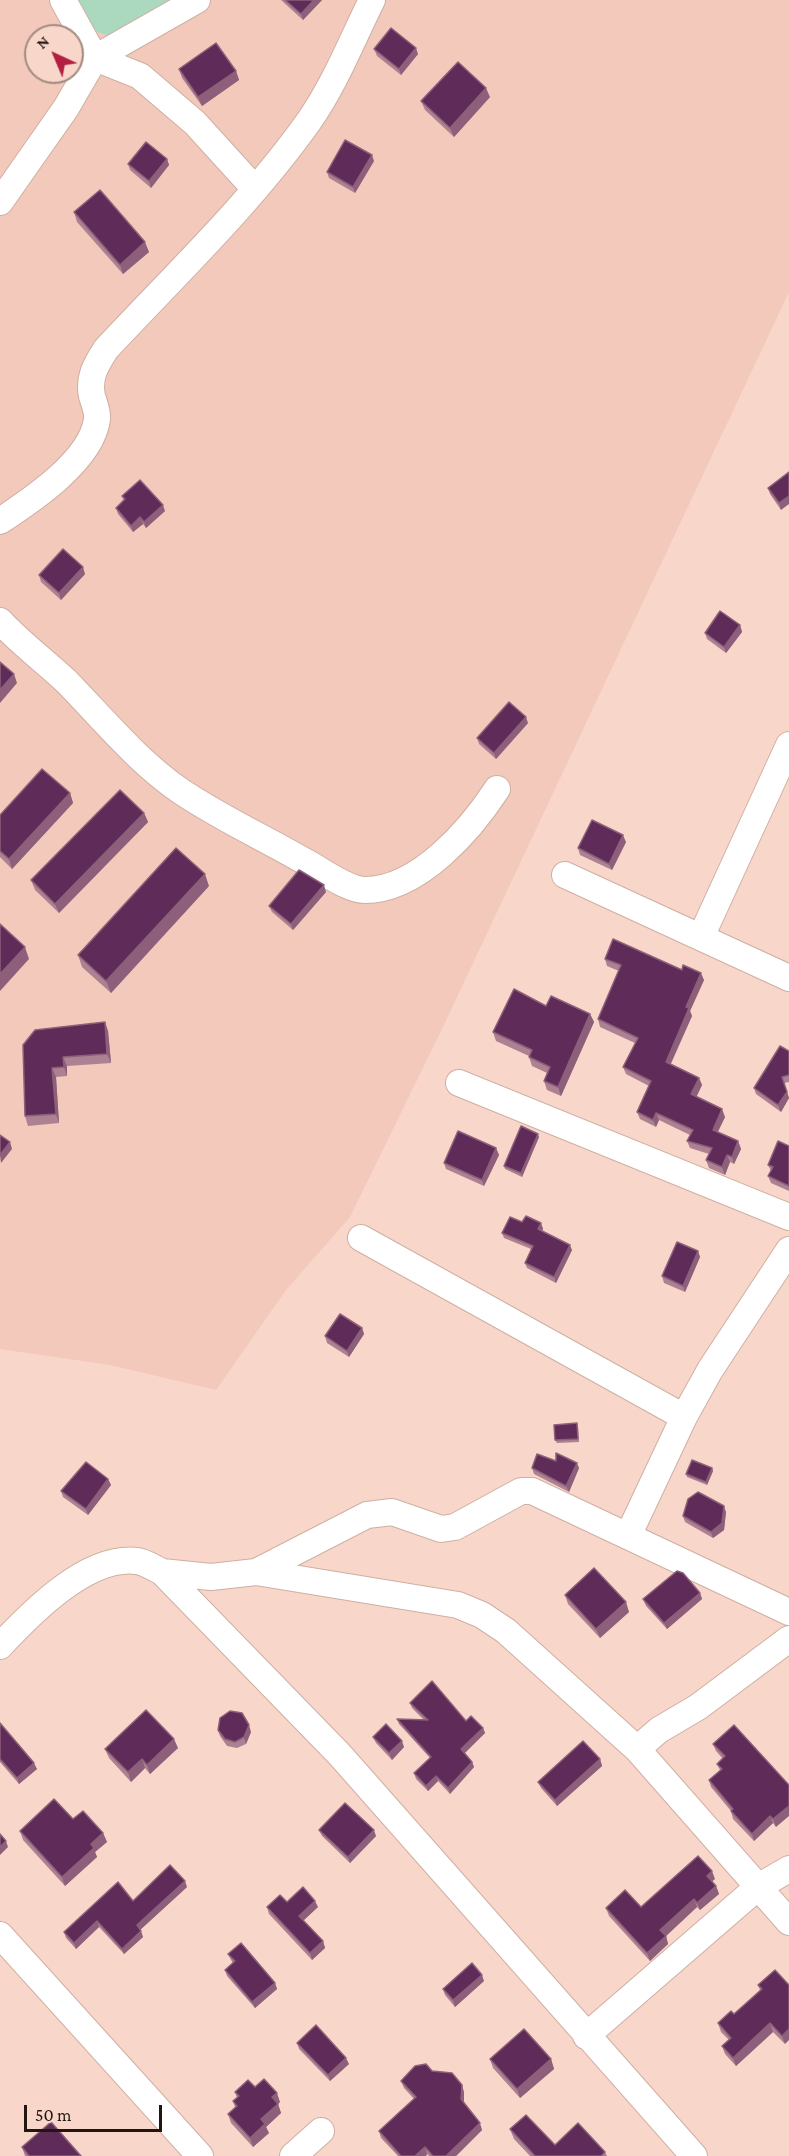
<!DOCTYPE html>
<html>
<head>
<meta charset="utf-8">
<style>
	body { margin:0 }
	#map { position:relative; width:789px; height:2156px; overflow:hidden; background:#f8d7ca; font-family:"Crimson Pro",serif }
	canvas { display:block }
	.north { position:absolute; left:24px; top:24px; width:60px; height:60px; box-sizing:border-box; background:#f8d7ca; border:2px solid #a28a80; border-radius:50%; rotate:316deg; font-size:16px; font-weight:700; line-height:24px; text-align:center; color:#211611 }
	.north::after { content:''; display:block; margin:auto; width:21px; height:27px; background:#b21f41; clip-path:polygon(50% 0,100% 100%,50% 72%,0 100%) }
	.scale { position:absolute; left:24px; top:2105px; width:138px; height:27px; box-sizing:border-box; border:3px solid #211611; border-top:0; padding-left:8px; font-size:18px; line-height:21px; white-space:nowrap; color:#211611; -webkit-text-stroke:4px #f8d7ca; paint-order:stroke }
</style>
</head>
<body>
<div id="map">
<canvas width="789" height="2156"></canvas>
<div class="north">N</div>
<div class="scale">50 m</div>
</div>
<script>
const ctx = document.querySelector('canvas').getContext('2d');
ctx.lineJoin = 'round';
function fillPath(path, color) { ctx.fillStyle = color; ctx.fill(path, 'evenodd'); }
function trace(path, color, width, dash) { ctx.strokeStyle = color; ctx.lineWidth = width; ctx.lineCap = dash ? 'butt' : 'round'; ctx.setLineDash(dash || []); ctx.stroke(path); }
fillPath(new Path2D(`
	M0,0H789V292L442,1029L350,1217L286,1290L216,1390L110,1365L0,1349ZM36,36H72V72H36Z`), '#f2c9ba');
fillPath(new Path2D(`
	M75,0H169L116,38L91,30Z`), '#aad9c0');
const minor = new Path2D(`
	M197,0L95,58L140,76L195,123L255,189
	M0,202L66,108L95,58L63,0
	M0,521C32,500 92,460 97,419C98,412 94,403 92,396C88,377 96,365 106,349C175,275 250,204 309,121C335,84 352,40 372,0
	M0,621C21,644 45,661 67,682C104,720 138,762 182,792C221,818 264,838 304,861C320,869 347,890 365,890C419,890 471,829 497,789
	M565,875L789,978
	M701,937L789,745
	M459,1083L789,1217
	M361,1238L684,1417
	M628,1536L684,1417L710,1370L789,1250
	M162,1572L211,1577L256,1572L458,1605L482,1615L506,1631L637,1749L789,1922
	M256,1572L367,1515L392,1512L441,1529L455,1527L521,1491H532L789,1612
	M0,1646C31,1613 87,1555 137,1561C145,1562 154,1568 162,1572L340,1755L694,2156
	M637,1749L659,1730L698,1707L789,1639
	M0,1935L200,2156
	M586,2036L758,1887L789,1869
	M293,2156L321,2131`);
trace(minor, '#cfafa3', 28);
trace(minor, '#fff', 26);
fillPath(new Path2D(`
	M281,0H322L303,20Z
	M374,49L418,54L401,75L377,56Z
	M179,69L236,71L239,80L202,106L182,78Z
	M490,97L454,137L425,110L421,101Z
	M167,159L169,165L151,188L130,170L128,164Z
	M374,161L355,193L329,178L327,172Z
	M74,212L149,252L123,274L77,222Z
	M789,472L781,510L770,494L768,488Z
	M122,496L165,511L146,528L143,524L133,532L118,514L116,508L124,501Z
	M85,574L61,600L41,582L39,575Z
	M740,625L742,632L726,653L707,639L705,633Z
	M528,723L496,759L479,744L477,738Z
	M70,793L73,803L12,869L0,857V815Z
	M144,813L148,822L59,913L35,890L31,880Z
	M626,842L612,870L580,855L578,848Z
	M209,886L111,993L82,967L78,955Z
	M326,892L293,930L272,912L269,906Z
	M605,959L704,980L690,1011L692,1016L671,1064L699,1078L702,1085L696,1097L725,1117L718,1132L738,1141L741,1149L734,1164L730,1162L725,1175L709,1168L706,1160L709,1154L690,1148L687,1141L690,1135L659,1120L656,1127L640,1119L637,1112L649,1086L626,1074L623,1067L635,1043L600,1027L598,1019L619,971L607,966Z
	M546,1006L590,1014L594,1022L561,1096L547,1090L544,1081L547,1073L532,1066L529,1057V1056L496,1041L493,1032Z
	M105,1022L108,1031L111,1063L67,1066V1076L56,1077L59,1123L28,1126L25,1116L23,1045Z
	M789,1051V1082L784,1083L789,1098L781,1112L756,1094L754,1088Z
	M539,1137L522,1177L505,1169L504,1166Z
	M789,1146V1191L771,1183L768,1176L771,1171L768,1165Z
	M496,1148L499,1155L484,1186L446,1169L444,1163Z
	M522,1222L541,1223L543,1229L542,1231L572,1250L556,1283L527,1268L525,1263L531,1249L504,1238L502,1233Z
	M698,1251L700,1257L685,1292L664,1283L662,1276Z
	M362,1328L364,1334L349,1357L327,1343L325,1336Z
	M578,1426L579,1442L557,1443L555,1440Z
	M556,1461L579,1468L569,1492L534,1474L532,1468Z
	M712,1468L713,1471L707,1485L687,1477L686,1474Z
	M108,1479L111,1485L88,1515L63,1497L61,1491Z
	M726,1512L724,1530L713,1538L685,1522L683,1516Z
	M700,1593L702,1599L667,1629L646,1606L643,1599Z
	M565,1595L629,1612L600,1638L568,1604Z
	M410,1703L466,1721L483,1728L485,1733L464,1753L472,1762L474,1767L450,1794L438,1781L428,1791L416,1779L414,1773L430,1758L399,1724L397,1719L424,1720L412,1708Z
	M0,1723L37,1769L19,1784L0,1762Z
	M218,1730L251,1732L246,1744L237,1748L227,1746L220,1736Z
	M373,1737L404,1747L392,1760L376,1743Z
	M713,1744L789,1785L776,1827L773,1823L754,1841L733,1819L731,1811L711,1787L709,1780L720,1770L717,1764L723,1759L716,1751Z
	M178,1748L150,1774L145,1768L131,1782L109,1758L105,1749Z
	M600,1759L602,1766L557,1806L541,1788L538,1782Z
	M73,1819L103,1833L107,1842L95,1852L97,1857L65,1886L23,1840L20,1831Z
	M319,1830L376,1836L350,1863L322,1836Z
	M715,1879L712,1881L716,1886L719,1894L700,1910L697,1907L666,1936L668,1944L650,1961L609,1916L606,1908L641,1907Z
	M187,1887L140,1930L143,1937L124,1954L99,1927L76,1949L66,1938L64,1932L133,1901Z
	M287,1902L318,1907L303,1920L323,1941L325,1948L312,1960L269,1914L267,1907Z
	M228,1954L275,1983L277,1989L255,2008L227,1976L225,1970L233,1963L231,1960Z
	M775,1970L785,2044L773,2032L736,2066L725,2054L722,2046L729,2040L721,2032L718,2023L734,2014L760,1990L758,1985Z
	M484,1981L455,2007L445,1995L443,1989Z
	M297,2043L349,2064L330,2081L299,2049Z
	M490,2059H551L554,2069L520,2098L493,2068Z
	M432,2071L464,2092V2103L482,2130L456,2156H429L427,2154L426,2156H398L381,2138L379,2131L414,2099L404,2088L401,2081Z
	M255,2087L280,2102L278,2104L281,2113L266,2127L269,2133L253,2147L231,2123L228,2114L235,2107L233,2101L237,2098L235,2092Z
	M510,2129L555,2145L605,2152L607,2156H530L514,2139Z
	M22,2147L81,2156H25Z`), '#ac8191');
fillPath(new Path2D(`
	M314,0H322L303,20L301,14Z
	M416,48L418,54L401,75L399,69Z
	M236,71L239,80L202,106L198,97Z
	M486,88L490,97L454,137L450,128Z
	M372,155L374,161L355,193L353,187Z
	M167,159L169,165L151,188L149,181Z
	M145,242L149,252L123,274L120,265Z
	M789,496V504L781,510L779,503Z
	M163,505L165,511L146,528L144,522Z
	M140,517L143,524L133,532L131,526Z
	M83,567L85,574L61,600L59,593Z
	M740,625L742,632L726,653L724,647Z
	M14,674L17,683L0,703V690Z
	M526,717L528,723L496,759L494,753Z
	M70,793L73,803L12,869L9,859Z
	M144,813L148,822L59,913L55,904Z
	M623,835L626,842L612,870L609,864Z
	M205,874L209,886L111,993L106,981Z
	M324,885L326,892L293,930L291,924Z
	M25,947L29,959L0,991V974Z
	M701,973L704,980L690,1011L692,1016L668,1069L666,1062L686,1007Z
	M590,1014L594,1022L561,1096L558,1087Z
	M105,1022L108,1031L111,1063L107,1054Z
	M63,1057L67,1066V1076L64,1067Z
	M52,1068L56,1077L59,1123L56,1114Z
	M699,1078L702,1085L694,1102L691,1094Z
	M787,1092L789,1098L781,1112L778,1105Z
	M722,1109L725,1117L715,1137L713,1130Z
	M656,1113L659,1120L656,1127L653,1120Z
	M538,1134L539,1137L522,1177L521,1173Z
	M738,1141L741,1149L734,1164L732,1157Z
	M10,1142L12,1149L1,1163L0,1155Z
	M496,1148L499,1155L484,1186L482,1180Z
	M727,1155L730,1162L725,1175L722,1167Z
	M541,1223L543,1229L540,1235L538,1229Z
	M570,1245L572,1250L556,1283L554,1277Z
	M698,1251L700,1257L685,1292L683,1286Z
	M362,1328L364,1334L349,1357L347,1351Z
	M577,1463L579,1468L569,1492L566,1486Z
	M712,1468L713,1471L707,1485L706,1482Z
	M108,1479L111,1485L88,1515L86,1509Z
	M724,1506L726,1512L724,1530L713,1538L711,1532Z
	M700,1593L702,1599L667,1629L664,1623Z
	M626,1602L629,1612L600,1638L596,1629Z
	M249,1725L251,1732L246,1744L244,1737Z
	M483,1728L485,1733L463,1755L461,1749Z
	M174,1739L178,1748L150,1774L147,1765Z
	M402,1741L404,1747L392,1760L389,1753Z
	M142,1759L145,1768L131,1782L128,1772Z
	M600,1759L602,1766L557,1806L555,1800Z
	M472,1762L474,1767L450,1794L448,1788Z
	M34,1763L37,1769L19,1784L17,1778Z
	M436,1776L438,1781L428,1791L426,1786Z
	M789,1806V1816L776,1827L773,1819Z
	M770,1816L773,1823L754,1841L752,1834Z
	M374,1830L376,1836L350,1863L348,1857Z
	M103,1833L107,1842L95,1852L97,1857L65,1886L62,1877L91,1844Z
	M6,1841L8,1847L0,1855V1847Z
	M712,1871L715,1879L710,1883L707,1876Z
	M185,1881L187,1887L139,1931L137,1925Z
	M716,1886L719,1894L700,1910L697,1903Z
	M694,1899L697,1907L666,1936L668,1944L650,1961L647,1953L660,1930Z
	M315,1901L318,1907L302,1922L299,1916Z
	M97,1921L99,1927L76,1949L74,1943Z
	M141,1931L143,1937L124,1954L122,1949Z
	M323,1941L325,1948L312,1960L310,1953Z
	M482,1975L484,1981L455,2007L453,2000Z
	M275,1983L277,1989L255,2008L252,2002Z
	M770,2023L773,2032L736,2066L733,2058Z
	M789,2029V2040L785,2044L782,2036Z
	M346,2058L349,2064L330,2081L328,2075Z
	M551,2059L554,2069L520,2098L517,2089Z
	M462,2085L464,2092V2106L461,2099Z
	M277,2093L280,2102L278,2104L281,2113L266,2127L269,2133L253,2147L250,2138L261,2119L272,2097Z
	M480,2123L482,2130L456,2156H446Z
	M425,2147L427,2154L426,2156H415Z`), '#8d5f7a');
const building = new Path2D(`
	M285,0H314L301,14Z
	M391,28L416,48L399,69L374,49Z
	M216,43L236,71L198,97L179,69Z
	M458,62L486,88L450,128L421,101Z
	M345,140L372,155L353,187L327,172Z
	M146,142L167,159L149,181L128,164Z
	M100,190L145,242L120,265L74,212Z
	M789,472V496L779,503L768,488Z
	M140,480L163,505L144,522L140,517L131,526L116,508L125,499L122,496Z
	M63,549L83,567L59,593L39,575Z
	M720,611L740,625L724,647L705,633Z
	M0,662L14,674L0,690Z
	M509,702L526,717L494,753L477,738Z
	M42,769L70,793L9,859L0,851V815Z
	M120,790L144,813L55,904L31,880Z
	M592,820L623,835L609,864L578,848Z
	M176,848L205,874L106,981L78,955Z
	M299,870L324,885L291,924L269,906Z
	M0,924L25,947L0,974Z
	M613,939L682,970L683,965L701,973L686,1007L689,1008L666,1062L699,1078L691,1094L722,1109L713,1130L738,1141L732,1157L727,1155L722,1167L706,1160L712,1148L687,1141L693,1130L656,1113L653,1120L637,1112L651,1081L623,1067L638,1038L598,1019L621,965L605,959Z
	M514,989L546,1006L551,996L590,1014L558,1087L544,1081L550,1067L529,1057L532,1050L493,1032Z
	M105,1022L107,1054L63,1057L64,1067L52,1068L56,1114L25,1116L23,1045L35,1030Z
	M780,1046L789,1051V1075L782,1077L787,1092L778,1105L754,1088Z
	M521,1126L538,1134L521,1173L504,1166Z
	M458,1131L496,1148L482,1180L444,1163Z
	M0,1135L10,1142L0,1155Z
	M778,1141L789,1146V1186L768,1176L773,1167L768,1165Z
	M526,1216L541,1223L538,1229L570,1245L554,1277L525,1263L533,1246L502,1233L510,1217L522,1222Z
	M677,1242L698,1251L683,1286L662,1276Z
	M340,1314L362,1328L347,1351L325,1336Z
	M577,1423L578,1439L555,1440L554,1425Z
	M556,1453L577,1463L566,1486L532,1468L537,1454L556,1461Z
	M692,1460L712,1468L706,1482L686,1474Z
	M86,1462L108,1479L86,1509L61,1491Z
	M698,1492L724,1506L722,1523L711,1532L683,1516L688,1499Z
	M594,1568L626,1602L596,1629L565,1595Z
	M677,1571L683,1573L700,1593L664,1623L643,1599Z
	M432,1681L466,1721L471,1716L483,1728L461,1749L472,1762L448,1788L436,1776L426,1786L414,1773L431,1757L397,1719L428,1720L410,1703Z
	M146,1710L174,1739L147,1765L142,1759L128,1772L105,1749Z
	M230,1711L242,1713L249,1725L244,1737L235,1742L225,1739L218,1730L220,1718Z
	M0,1723L34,1763L17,1778L0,1759Z
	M386,1724L402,1741L389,1753L373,1737Z
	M734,1725L789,1785V1806L773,1819L770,1816L752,1834L731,1811L733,1809L709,1780L722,1769L717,1764L725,1756L713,1744Z
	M583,1741L600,1759L555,1800L538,1782Z
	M54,1799L73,1819L83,1811L103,1833L91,1844L94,1848L62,1877L20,1831Z
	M345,1803L374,1830L348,1857L319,1830Z
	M0,1834L6,1841L0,1847Z
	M698,1856L712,1871L707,1876L716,1886L697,1903L694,1899L660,1930L666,1936L647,1953L606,1908L625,1890L641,1907Z
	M170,1865L185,1881L137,1925L141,1931L122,1949L97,1921L74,1943L64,1932L118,1882L133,1901Z
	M303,1887L315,1901L299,1916L323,1941L310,1953L267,1907L280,1895L287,1902Z
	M241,1943L275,1983L252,2002L225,1970L235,1961L228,1954Z
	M472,1963L482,1975L453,2000L443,1989Z
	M775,1970L789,1985V2029L782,2036L770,2023L733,2058L722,2046L731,2038L718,2023L731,2011L734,2014L762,1989L758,1985Z
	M316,2025L346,2058L328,2075L297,2043Z
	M524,2029L551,2059L517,2089L490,2059Z
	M426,2064L432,2071L452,2073L462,2085L461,2099L480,2123L446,2156H433L425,2147L415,2156H401L379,2131L416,2097L401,2081L415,2066Z
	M264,2079L277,2093L272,2097L278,2104L261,2119L265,2124L250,2138L228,2114L237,2106L233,2101L239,2096L235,2092L248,2080L255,2087Z
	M526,2115L555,2145L578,2123L605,2152L601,2156H535L510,2129Z
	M51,2122L81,2156H29L22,2147Z`);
fillPath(building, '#5f2b58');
trace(building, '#8d5f7a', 1.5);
</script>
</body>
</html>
